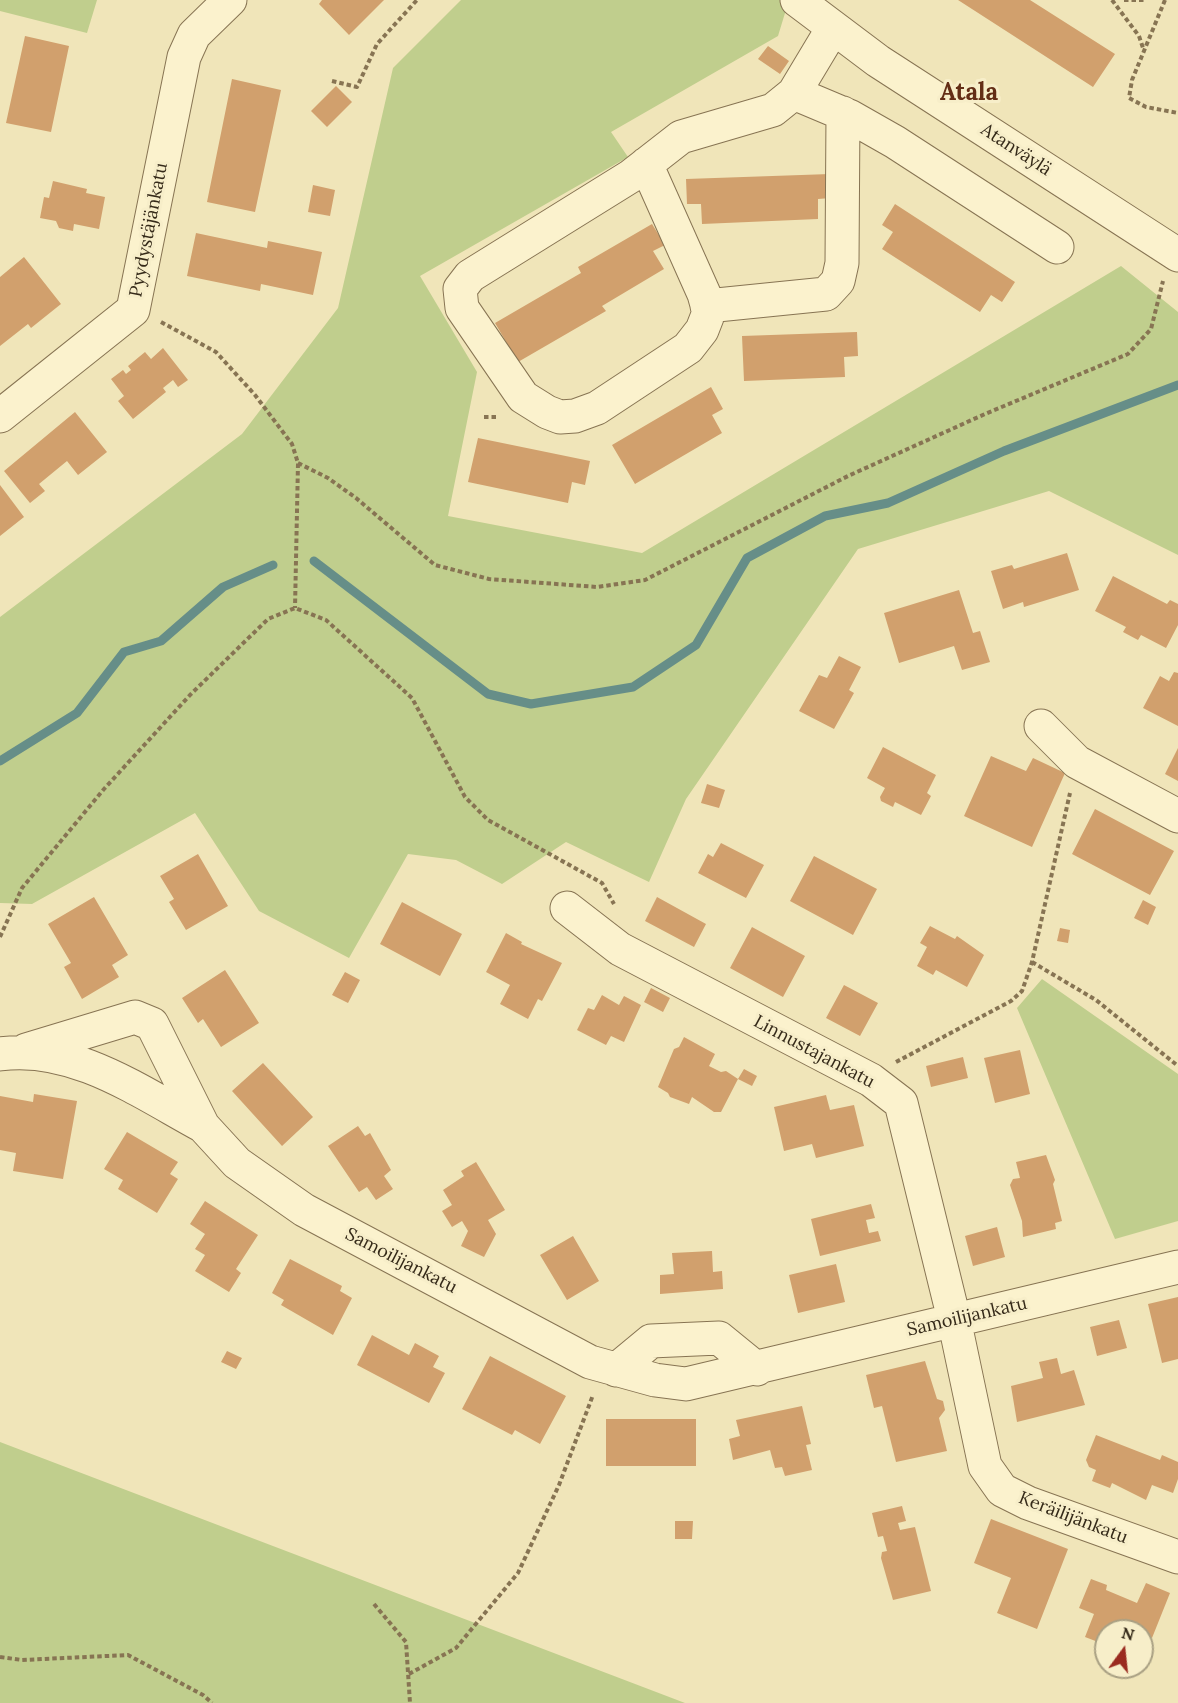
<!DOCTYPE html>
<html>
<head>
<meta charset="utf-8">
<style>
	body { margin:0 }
	#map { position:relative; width:1178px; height:1703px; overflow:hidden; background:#f0e5b9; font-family:Lora,serif }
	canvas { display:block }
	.north { position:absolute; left:1094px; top:1619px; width:60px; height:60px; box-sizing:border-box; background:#f7eec9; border:2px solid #a9a083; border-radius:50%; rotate:15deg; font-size:16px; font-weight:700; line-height:24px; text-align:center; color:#352a19 }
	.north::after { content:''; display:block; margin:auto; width:21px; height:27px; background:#9a2b20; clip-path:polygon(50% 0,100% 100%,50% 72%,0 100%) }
</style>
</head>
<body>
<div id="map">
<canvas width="1178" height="1703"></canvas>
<div class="north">N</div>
</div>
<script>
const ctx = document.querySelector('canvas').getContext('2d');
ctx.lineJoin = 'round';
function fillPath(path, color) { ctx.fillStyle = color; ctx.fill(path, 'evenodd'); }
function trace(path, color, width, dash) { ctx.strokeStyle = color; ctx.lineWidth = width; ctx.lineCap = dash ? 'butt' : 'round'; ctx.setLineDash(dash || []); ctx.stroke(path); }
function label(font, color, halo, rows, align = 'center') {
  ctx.font = font + ' Lora,serif'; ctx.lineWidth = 6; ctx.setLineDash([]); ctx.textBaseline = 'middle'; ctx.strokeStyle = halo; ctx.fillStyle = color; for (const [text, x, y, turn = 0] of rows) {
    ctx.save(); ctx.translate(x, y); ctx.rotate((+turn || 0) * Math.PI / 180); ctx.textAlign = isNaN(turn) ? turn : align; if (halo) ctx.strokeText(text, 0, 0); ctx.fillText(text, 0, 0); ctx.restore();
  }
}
fillPath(new Path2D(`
	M0,0H97L87,33L0,11Z
	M461,0H789L778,36L611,132L628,157L420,276L477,372L448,516L642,553L1121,266L1178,312V555L1049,491L858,549L686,799L649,882L566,842L502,884L456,860L408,854L349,958L259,911L195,813L32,904L0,903V617L242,434L338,308L393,68Z
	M1042,979L1178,1074V1221L1115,1239L1017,1008Z
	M0,1442L685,1703H0Z`), '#c0ce8d');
trace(new Path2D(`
	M314,561L488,694L531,704L633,687L696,645L747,558L825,516L888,503L1004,451L1178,385
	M0,761L77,713L124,652L161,641L223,587L273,565`), '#668e88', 9);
fillPath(new Path2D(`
	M322,0H384L349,35L319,4Z
	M958,0H1030L1115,54L1093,87Z
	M25,36L69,46L51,132L6,123Z
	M768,46L789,61L780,74L758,59Z
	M232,79L281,90L255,212L207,202Z
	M336,86L352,102L327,127L311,111Z
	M830,174L831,198L818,199V219L702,224L701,204H687L686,179Z
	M53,181L87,189L86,193L105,197L99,229L74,224L73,231L59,228L56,221L40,218L44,197L49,198Z
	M313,185L335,190L330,216L308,212Z
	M895,204L1015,282L1002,302L991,295L980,312L882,249L893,232L882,225Z
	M652,224L665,245L653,251L664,269L602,306L606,311L518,362L495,323L581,273L578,267Z
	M196,233L267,248L268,241L322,252L313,295L261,284L260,291L187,276Z
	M24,257L61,304L31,328L28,324L0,346V277Z
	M857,332L858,356L844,357L845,377L744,381L742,336Z
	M163,348L188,380L178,387L173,380L163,388L166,392L133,419L118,401L124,396L111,379L123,370L126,374L131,370L128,366L145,352L151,359Z
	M711,387L723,409L712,415L722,433L635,484L612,445Z
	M75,412L107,452L78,475L67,461L39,484L45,491L30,503L4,471Z
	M478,438L590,461L585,485L572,482L568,503L468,482Z
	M0,485L24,517L0,536Z
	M1067,553L1079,590L1024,607L1023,602L1003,609L991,571L1012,565L1014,569Z
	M1113,576L1167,604L1170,600L1178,604V625L1166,648L1141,635L1138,640L1123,632L1126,627L1095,611Z
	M959,590L973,633L980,631L990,662L962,670L954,646L899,663L884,613Z
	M839,656L861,667L849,690L854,693L834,729L799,711L819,675L827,678Z
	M1174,672L1178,673V726L1143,708L1160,676L1169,681Z
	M883,747L936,775L927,793L931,796L921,815L895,802L893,807L881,801L880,797L885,788L867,778Z
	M1178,748V781L1165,774Z
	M991,756L1026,771L1033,758L1065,773L1032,847L964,816Z
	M707,784L725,790L719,808L701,803Z
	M1095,809L1174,851L1150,895L1072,854Z
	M721,843L764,865L746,898L698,873L708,854L713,857Z
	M198,854L228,906L186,930L169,902L174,899L160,876Z
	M814,856L877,889L853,935L790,901Z
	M94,897L128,955L112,965L119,977L82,999L64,967L71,963L48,924Z
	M657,897L706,924L694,947L645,921Z
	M1143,900L1156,907L1148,925L1134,918Z
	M402,902L462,934L440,976L380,944Z
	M930,926L955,939L957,936L984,955L967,987L936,970L933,975L917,966L927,947L920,943Z
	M752,927L805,956L783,997L730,968Z
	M1060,928L1070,930L1068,943L1057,941Z
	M506,933L522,942L521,944L562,963L542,1001L538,999L528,1019L500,1004L510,985L486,972Z
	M225,970L259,1023L221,1047L203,1019L198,1023L182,998Z
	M345,972L360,980L348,1003L332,995Z
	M844,985L878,1003L860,1036L826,1018Z
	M651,988L670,998L663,1012L644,1002Z
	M602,995L619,1005L624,996L641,1005L624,1042L611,1036L606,1045L577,1030L588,1008L594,1010Z
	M684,1037L715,1054L709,1066L721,1072L726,1071L738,1079L744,1069L757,1076L752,1086L738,1079L721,1112H714L692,1097L689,1104L670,1097L668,1093L658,1087L674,1049L679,1047Z
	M1020,1050L1030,1094L995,1103L984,1058Z
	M963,1057L968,1078L931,1087L926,1066Z
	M263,1063L313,1117L282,1146L232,1091Z
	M34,1094L77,1101L63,1179L13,1171L16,1153L0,1150V1096L33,1102Z
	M826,1095L830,1110L854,1105L864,1146L816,1158L812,1144L784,1151L774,1107Z
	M358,1126L365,1136L370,1133L391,1170L384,1176L393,1189L376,1200L367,1187L359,1192L328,1146Z
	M127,1132L178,1162L170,1174L178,1179L157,1213L118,1189L123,1180L104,1169Z
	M1046,1155L1055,1180L1053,1184L1062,1221L1055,1223L1056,1229L1023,1237L1022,1221L1010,1185L1013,1179L1020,1178L1016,1162Z
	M476,1162L505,1210L488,1220L496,1234L484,1257L461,1246L468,1231L462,1221L452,1227L442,1211L452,1205L443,1190L464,1176L461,1171Z
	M205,1201L258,1235L236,1269L241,1273L229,1292L195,1271L205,1255L195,1249L205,1234L190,1224Z
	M871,1204L875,1218L866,1220L869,1233L878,1231L881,1241L820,1256L811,1219Z
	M997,1227L1005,1257L973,1266L965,1236Z
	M573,1236L599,1281L567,1300L540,1255Z
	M712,1251L713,1272L722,1271L723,1289L660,1294V1275L674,1274L672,1253Z
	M290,1259L342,1286L340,1291L352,1298L333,1335L281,1305L284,1300L272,1293Z
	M836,1264L845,1302L798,1313L789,1275Z
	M1178,1297V1359L1162,1363L1148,1304Z
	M1119,1320L1127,1348L1097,1356L1090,1327Z
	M372,1335L409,1355L415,1343L439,1356L433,1367L445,1373L429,1403L357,1365Z
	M227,1351L242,1358L236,1369L221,1362Z
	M490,1356L566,1396L540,1444L515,1430L512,1435L462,1409Z
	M1057,1358L1061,1374L1074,1370L1085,1405L1017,1422L1011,1386L1043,1378L1039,1362Z
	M925,1361L937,1399L943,1401L945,1410L939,1418L947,1451L896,1462L882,1406L874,1408L866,1375Z
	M802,1406L811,1444L806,1445L812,1470L785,1476L782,1467L775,1468L770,1450L733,1460L729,1439L740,1436L736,1420Z
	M606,1419H696V1466H606Z
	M1096,1435L1160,1460L1162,1455L1178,1462V1479L1173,1493L1152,1485L1146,1500L1112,1483L1110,1488L1092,1481L1096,1470L1089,1467L1086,1460Z
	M902,1506L906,1521L898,1523L900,1530L915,1527L931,1591L893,1600L881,1558L882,1552L887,1551L883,1536L878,1537L872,1513Z
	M991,1519L1068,1549L1037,1629L997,1613L1011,1578L974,1563Z
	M675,1521H693L692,1539H675Z
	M1091,1579L1107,1585L1106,1590L1137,1603L1146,1583L1170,1593L1152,1638L1146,1635L1142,1645V1631H1106V1645L1085,1637L1094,1614L1079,1608Z`), '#d1a06d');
const minor = new Path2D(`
	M797,0L878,61L1178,255
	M794,93L851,117L895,142L1057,247
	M646,164L704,294L709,312L702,330L688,348L597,408L575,416L560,417L547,412L523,397L462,308L460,289L470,276L631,176L681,137L773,110L794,93L833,28
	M707,306L826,294L838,281L842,263L843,113
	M0,416L133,310L184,57L194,35L230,0
	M1041,726L1077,762L1178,816
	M567,908L620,949L871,1080L901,1103L954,1319L985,1466L1002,1490L1028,1503L1178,1557
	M26,1050L135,1017L152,1024L203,1126L237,1163L304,1210L590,1362L655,1380L686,1384L1178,1267
	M0,1054C74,1044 140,1092 203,1126
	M616,1370L651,1341L719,1338L757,1369`);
trace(minor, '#877453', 35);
trace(new Path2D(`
	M1112,0L1139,36L1144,51
	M1124,0H1146
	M1165,0L1132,80L1129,98L1146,107L1178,113
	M332,81L357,87L377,44L417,0
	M161,322L216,352L255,395L292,444L298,463L295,608
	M484,417H498
	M298,463L328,478L356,498L435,565L489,579L597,587L645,580L848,476L985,414L1128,354L1151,329L1163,281
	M0,937L22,888L104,789L190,695L268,619L295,608L326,620L412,698L465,797L488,820L602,883L614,904
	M1032,962L1096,1000L1178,1066
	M896,1062L1011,1001L1022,991L1032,962L1070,793
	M374,1604L406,1642L410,1703
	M0,1657L22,1660L128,1655L203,1695L212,1703
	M409,1674L456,1648L518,1573L559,1485L593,1395`), '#877453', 4, [4.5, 3]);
trace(minor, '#fbf2cd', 33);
label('18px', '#352a19', '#f7eec9', [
	["Atanväylä",1016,150,33],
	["Pyydystäjänkatu",149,230,-79],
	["Linnustajankatu",814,1052,28],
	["Samoilijankatu",401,1261,27],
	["Samoilijankatu",967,1317,-13],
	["Keräilijänkatu",1073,1518,21]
]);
label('bold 24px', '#642e16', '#f7eec9', [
	["Atala",969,93]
]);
</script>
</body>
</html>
